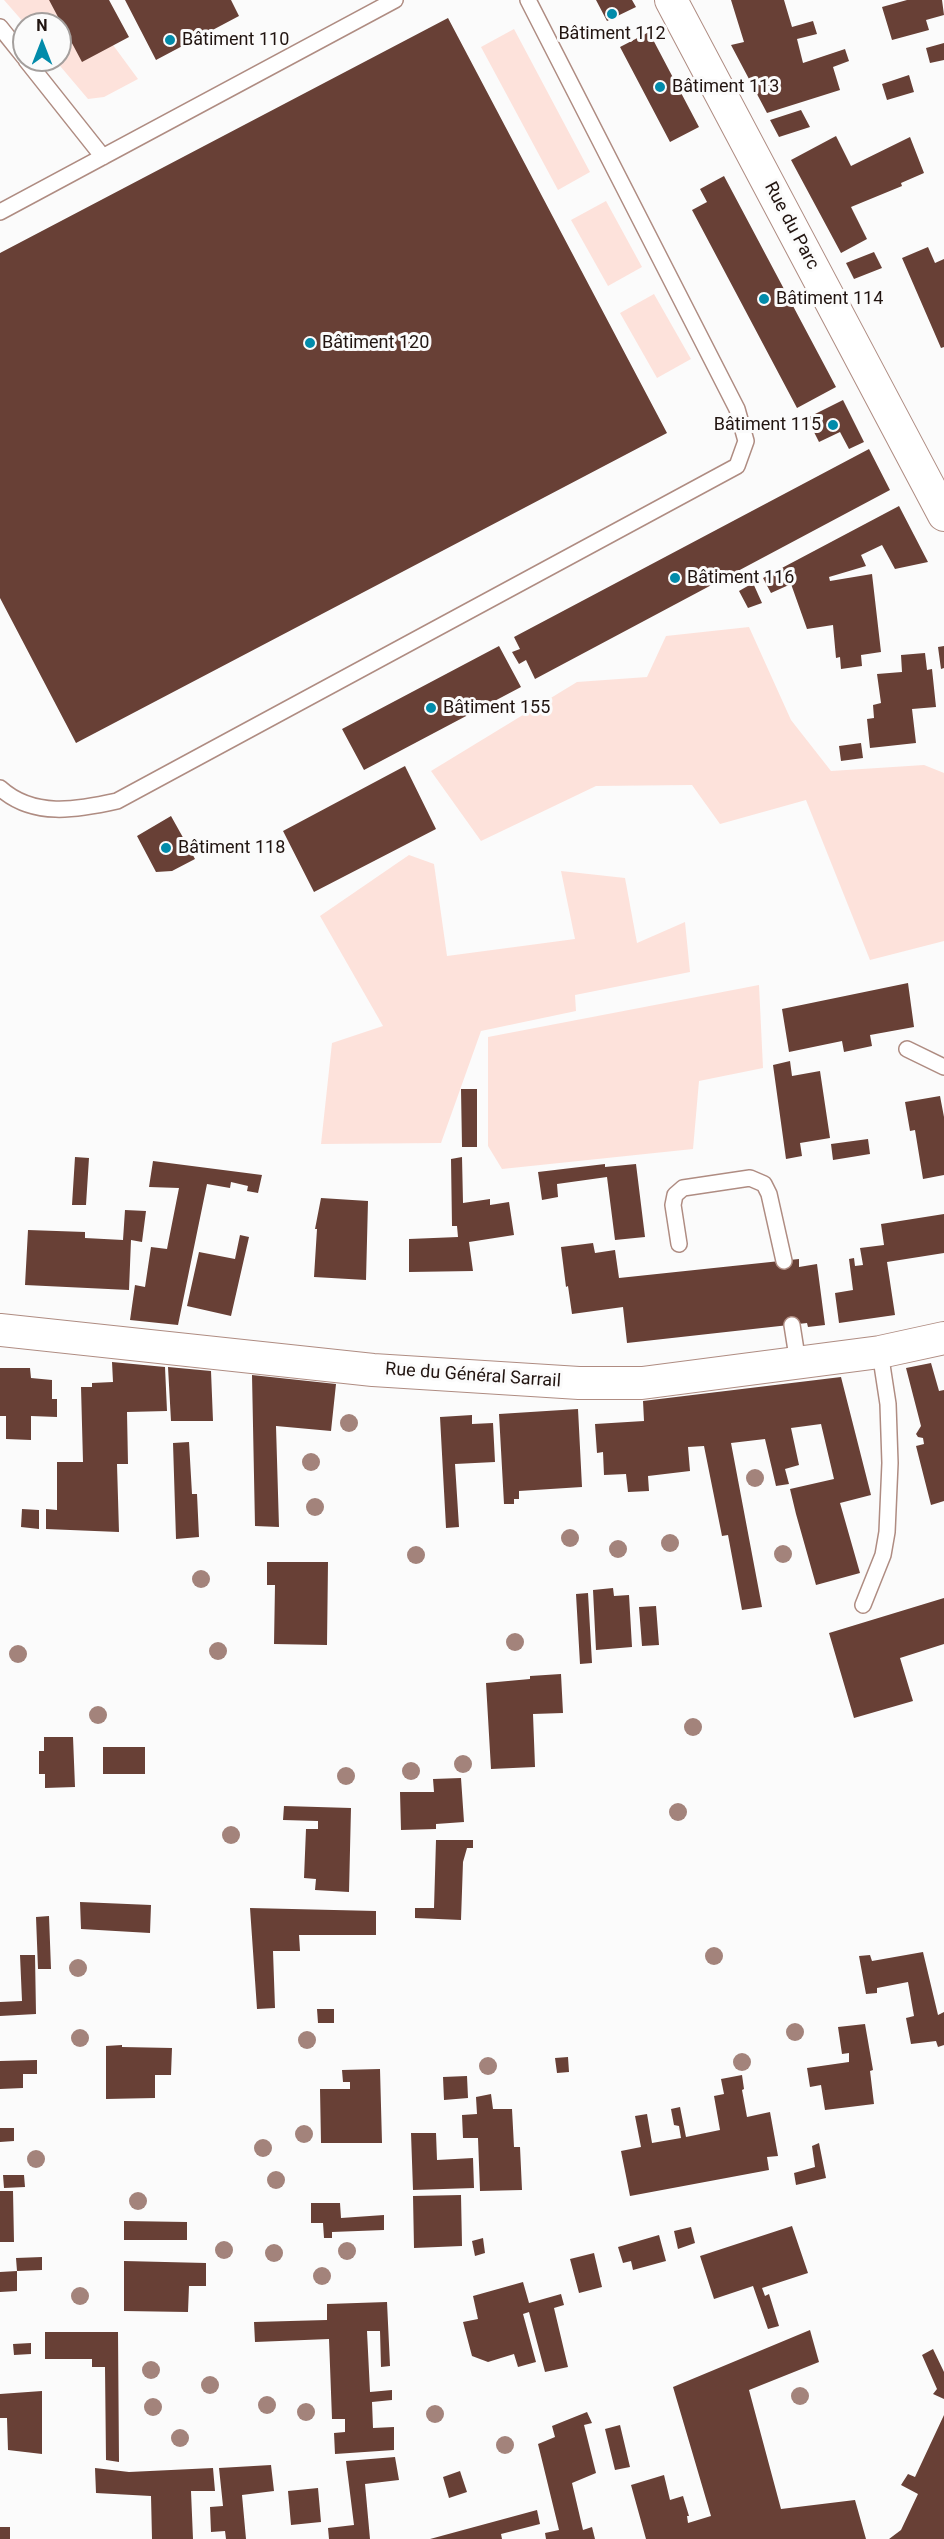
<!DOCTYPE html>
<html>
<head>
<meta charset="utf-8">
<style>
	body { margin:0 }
	#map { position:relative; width:944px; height:2539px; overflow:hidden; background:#fbfbfb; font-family:Roboto,sans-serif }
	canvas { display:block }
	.north { position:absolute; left:12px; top:12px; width:60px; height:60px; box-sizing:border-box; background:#fbfbfb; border:2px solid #a49f9d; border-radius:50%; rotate:0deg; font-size:16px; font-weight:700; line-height:24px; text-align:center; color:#211410 }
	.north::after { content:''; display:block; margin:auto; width:21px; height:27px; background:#028baa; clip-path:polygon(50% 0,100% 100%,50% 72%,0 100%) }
</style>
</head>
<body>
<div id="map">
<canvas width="944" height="2539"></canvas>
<div class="north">N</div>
</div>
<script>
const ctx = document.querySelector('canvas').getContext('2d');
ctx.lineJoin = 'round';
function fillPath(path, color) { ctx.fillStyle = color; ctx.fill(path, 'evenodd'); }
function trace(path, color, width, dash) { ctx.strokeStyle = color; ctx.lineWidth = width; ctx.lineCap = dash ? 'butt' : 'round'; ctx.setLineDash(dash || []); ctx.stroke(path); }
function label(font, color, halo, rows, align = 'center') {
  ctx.font = font + ' Roboto,sans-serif'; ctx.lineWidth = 6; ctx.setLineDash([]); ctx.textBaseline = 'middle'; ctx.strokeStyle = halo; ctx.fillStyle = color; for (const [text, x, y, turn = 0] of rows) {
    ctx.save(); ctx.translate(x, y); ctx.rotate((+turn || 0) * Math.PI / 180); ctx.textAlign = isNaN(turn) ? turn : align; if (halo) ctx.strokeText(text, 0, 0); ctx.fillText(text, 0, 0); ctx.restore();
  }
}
fillPath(new Path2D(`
	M4,0H80L138,79L104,97L88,99L55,60H60V24H25Z
	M514,29L590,172L558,190L481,47Z
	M606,201L642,267L608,286L571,220Z
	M654,294L691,359L657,378L620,313Z
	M749,627L791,720L831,771L924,765L944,773V941L870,960L806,800L720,824L692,785L596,786L481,841L431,771L577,682L647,677L666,636Z
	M409,855L434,864L447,956L575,939L561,871L625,878L637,943L685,922L690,972L575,995L576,1011L481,1031L441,1143L321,1144L332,1043L383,1026L320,916Z
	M759,985L763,1068L699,1081L693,1149L502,1169L488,1146V1037Z`), '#fde2db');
fillPath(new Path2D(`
	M49,0H109L129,37L82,62Z
	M125,0H231L239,16L156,60Z
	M596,0H632L636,7L607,21Z
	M731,0H784L792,27L813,21L817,34L797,39L803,63L845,49L849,61L833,67L840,90L767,113L731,45L744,42Z
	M907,0H942L944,15L926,20L929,30L892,40L882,7Z
	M448,18L667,433L76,743L0,598V253Z
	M649,32L699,127L670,142L620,47Z
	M944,43V60L930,63L926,48Z
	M909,75L914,92L887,100L882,84Z
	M801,110L810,127L779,137L770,120Z
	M836,136L851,166L910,137L924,173L901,183L902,186L851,207L867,239L841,253L791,160Z
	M724,176L836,387L797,408L692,210L707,202L700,189Z
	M928,247L935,263L944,259V347L941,348L902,258Z
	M874,252L882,268L854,279L846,263Z
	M843,400L864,442L849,449L840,432L819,442L807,418Z
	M869,449L890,490L535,679L526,660L519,664L512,652L520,649L514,637Z
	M899,506L928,562L895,569L882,545L861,555L866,566L829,577L830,581L872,574L881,652L861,655L862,666L841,669L840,657L836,658L833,625L807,629L791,584L771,593L763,578Z
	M753,583L762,603L748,608L739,591Z
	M499,646L521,687L364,770L342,729Z
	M944,646V668L941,669L938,647Z
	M925,653L927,670L932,669L936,707L912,709L916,743L870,748L867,719L874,718L873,705L881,703L877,674L902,672L901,655Z
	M861,743L863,758L841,761L839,746Z
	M405,766L436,829L314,892L283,831Z
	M171,816L195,859L172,871L156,872L137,836Z
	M908,983L914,1027L870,1035L872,1046L844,1052L842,1041L789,1052L782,1009Z
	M790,1061L792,1076L820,1071L830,1138L800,1143L802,1156L786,1159L773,1065Z
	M461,1089H477V1147H462Z
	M940,1096L944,1117V1175L923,1179L915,1130L910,1131L905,1102Z
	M868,1139L870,1154L833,1160L831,1144Z
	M75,1157L89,1158L86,1205H72Z
	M462,1157L463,1203L490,1199V1205L509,1202L514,1235L469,1242L473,1271L409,1272V1239L458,1237L457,1226H452L451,1159Z
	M153,1161L262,1175L258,1193L247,1191L248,1186L231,1182L230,1188L207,1184L178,1325L130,1320L135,1285L145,1287L151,1247L167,1249L179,1188L149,1187Z
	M605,1164V1167L636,1164L645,1237L615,1240L607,1177L557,1184L558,1197L542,1200L538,1172Z
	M321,1198L368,1201L366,1280L314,1277L317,1229H315Z
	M125,1210L146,1211L142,1242L131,1240L129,1290L25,1285L28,1230L85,1232V1238L123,1240Z
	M944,1214V1253L887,1262L895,1315L839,1323L835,1293L853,1290L849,1259L854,1258L855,1266L863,1265L860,1248L884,1245L881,1224Z
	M240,1235L249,1237L231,1316L187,1306L199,1252L235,1259Z
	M593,1243L595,1253L615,1250L619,1278L799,1259V1267L817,1264L825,1325L808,1327L807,1323L627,1343L623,1307L572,1314L568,1286L566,1287L561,1247Z
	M112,1362L165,1367L167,1411L127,1412L128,1464H117L119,1532L46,1529V1509L57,1510V1462H83L81,1387H92V1383L113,1382Z
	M931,1363L939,1391L944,1390V1501L931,1505L916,1446L924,1444L923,1438L918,1437L916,1434L921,1426L906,1368Z
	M168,1367L211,1371L213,1421H171Z
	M0,1368H30L31,1378L52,1380V1399H57V1417L31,1416V1440L6,1439V1416H0Z
	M252,1375L336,1384L331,1431L276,1426L279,1527L255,1526Z
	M841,1377L871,1495L840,1503L860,1573L816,1585L796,1514L790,1489L834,1479L821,1424L791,1428L799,1465L785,1469L789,1484L776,1486L765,1439L731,1443L762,1607L742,1610L728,1535L722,1536L704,1446L688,1447L690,1471L648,1476L649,1491L628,1492L626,1474L604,1475L603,1452L597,1453L595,1424L644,1421L643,1401Z
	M578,1409L582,1487L519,1491V1499H514V1504H504L499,1414Z
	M472,1415V1424L493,1423L495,1462L455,1464L459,1527L446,1528L440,1417Z
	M189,1442L192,1494H197L199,1537L176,1539L173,1443Z
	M22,1509L39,1510V1529L21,1527Z
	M267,1562H328L327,1645L274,1644L275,1585H267Z
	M613,1588L614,1596L629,1595L632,1647L596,1650L593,1590Z
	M588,1593L592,1663L580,1664L576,1594Z
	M944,1598V1644L900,1658L913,1701L854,1718L829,1633Z
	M656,1606L659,1645L642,1646L639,1607Z
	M561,1674L563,1713L533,1714L535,1767L491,1769L486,1683L530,1679V1676Z
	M44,1737H73L75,1787L45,1788V1774H39V1751H44Z
	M103,1747H145V1774H103Z
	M461,1778L464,1822L436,1824V1829L401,1830L400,1792H434L433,1779Z
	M284,1806L351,1808L349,1892L315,1890L316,1879L304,1878L306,1829H318V1821L283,1820Z
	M436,1840H473V1848H467L463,1862L461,1920L415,1918V1908H434Z
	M80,1902L151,1905L150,1933L81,1929Z
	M250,1908L376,1911V1935H299L300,1951H273L275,2008L257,2009Z
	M49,1916L51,1969H38L36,1917Z
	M923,1952L938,2015L944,2012V2045L938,2047L936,2041L911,2044L906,2018L914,2016L908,1982L877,1988V1993L866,1994L859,1956L870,1955L872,1961Z
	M20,1955H35L36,2014L0,2016V2002L22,2001Z
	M317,2009H334V2023H318Z
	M865,2024L873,2070L870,2071L874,2104L825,2110L821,2085L810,2087L807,2068L849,2062V2053L842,2054L838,2027Z
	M122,2045V2047L172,2048L171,2075H155V2098L106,2099V2046Z
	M568,2057L569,2072L557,2073L555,2058Z
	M37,2060V2074H23V2088L0,2089V2061Z
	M380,2069L382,2143H321L320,2089H350V2082H343L342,2070Z
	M742,2075L744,2089L742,2090L747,2117L770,2112L778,2156L767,2157L769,2170L630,2196L621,2151L641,2147L635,2116L647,2114L652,2143L681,2138L679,2126L674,2125L671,2109L680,2107L686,2137L720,2130L714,2096L724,2094L721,2079Z
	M467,2076L468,2098L444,2100L443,2077Z
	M491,2094L493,2109H512L514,2147H520L522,2190L480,2191L478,2138H463L462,2115L477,2114L476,2097Z
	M0,2128H14V2141L0,2142Z
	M411,2133H436L437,2160L473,2158L474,2188L413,2190Z
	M819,2143L826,2178L796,2185L794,2173L815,2167L812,2146Z
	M3,2175H24L25,2187L4,2188Z
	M0,2191H13L14,2242H0Z
	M461,2195L462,2246L414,2248L413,2196Z
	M311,2203H340L341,2218L384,2215V2230L332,2232V2238H324L323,2223H311Z
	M124,2221L187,2222V2240H124Z
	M792,2226L808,2273L762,2288L765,2296L769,2294L779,2326L768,2329L753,2286L714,2299L700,2256Z
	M691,2227L695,2243L678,2249L674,2231Z
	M659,2235L666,2261L633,2270L631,2261L623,2263L618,2247Z
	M483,2238L485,2253L475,2256L472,2241Z
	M594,2253L602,2287L579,2293L570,2259Z
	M42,2257V2270L17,2271L16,2258Z
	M124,2261L206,2263V2286H189L188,2312L124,2311Z
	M17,2271V2291L0,2292V2272Z
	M523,2282L529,2303L561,2294L564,2305L554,2308L568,2367L545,2372L529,2312L523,2314L536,2362L518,2367L514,2354L488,2362L472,2356L463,2322L478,2319L473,2296Z
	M387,2302L390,2366L381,2367L380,2331H367L370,2392L392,2390V2400L372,2402L373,2428L394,2427V2450L335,2454L334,2433L345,2432V2419H332L329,2339L255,2342L254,2322L327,2320V2304Z
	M810,2330L819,2362L749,2390L781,2509L855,2500L866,2539H646L631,2485L664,2475L670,2500L683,2496L689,2516H687L688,2523L711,2516L673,2387Z
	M45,2332H118L119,2462L106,2460L105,2367H92V2359H45Z
	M31,2343V2354L14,2355L13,2344Z
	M933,2349L944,2372V2399L933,2394L937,2389L922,2355Z
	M42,2391V2454L8,2450L7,2418H0V2394Z
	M587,2412L592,2423L584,2425L596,2473L572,2483L583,2530L592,2527L595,2539H546L545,2533L559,2530L538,2444L555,2437L552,2426Z
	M944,2415V2539H889L901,2530L918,2494L901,2485L908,2474L915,2477Z
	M620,2425L630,2467L615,2470L605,2429Z
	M395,2457L399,2480L365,2484L370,2539H329L328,2528L354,2525L346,2461Z
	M271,2465L274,2491L242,2495L246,2539H226L225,2531L211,2532L210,2507L223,2506L219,2468Z
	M95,2468L129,2472L213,2468L215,2491H191L193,2539H152L151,2496L96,2493Z
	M460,2471L467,2492L449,2498L443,2477Z
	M318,2488L321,2522L291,2525L288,2491Z
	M537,2510L540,2524L501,2534L502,2539H430Z
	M0,2527H10V2539H0Z`), '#684036');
const service = new Path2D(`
	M0,27L24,57
	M26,60L103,157
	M0,212L395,0
	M0,788C33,818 77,810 117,801L737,466L746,441L737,409L528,0
	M907,1049L944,1067
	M679,1244L673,1205L675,1195L683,1188L750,1178L764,1184L769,1194L784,1261
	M792,1325L798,1363
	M863,1605L883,1555L887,1532L890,1463L888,1404L880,1352`);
const minor = new Path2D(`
	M671,0L944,515
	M0,1330L373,1370L579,1383H642L880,1352L944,1338`);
trace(service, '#af8c82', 18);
trace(minor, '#af8c82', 34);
trace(service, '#fff', 15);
trace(minor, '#fff', 32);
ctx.fillStyle = '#a3837b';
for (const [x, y] of [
	[349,1423],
	[311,1462],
	[755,1478],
	[315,1507],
	[570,1538],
	[670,1543],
	[618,1549],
	[783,1554],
	[416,1555],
	[201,1579],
	[515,1642],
	[218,1651],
	[18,1654],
	[98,1715],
	[693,1727],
	[463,1764],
	[411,1771],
	[346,1776],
	[678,1812],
	[231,1835],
	[714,1956],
	[78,1968],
	[795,2032],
	[80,2038],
	[307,2040],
	[742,2062],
	[488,2066],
	[304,2134],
	[263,2148],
	[36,2159],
	[276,2180],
	[138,2201],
	[224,2250],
	[347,2251],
	[274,2253],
	[322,2276],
	[80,2296],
	[151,2370],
	[210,2385],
	[800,2396],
	[267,2405],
	[153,2407],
	[306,2412],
	[435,2414],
	[180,2438],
	[505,2445]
]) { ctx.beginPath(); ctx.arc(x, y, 9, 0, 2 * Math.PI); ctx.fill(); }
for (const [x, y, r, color] of [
	[612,14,6,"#028baa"],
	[170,40,6,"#028baa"],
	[660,87,6,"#028baa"],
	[764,299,6,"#028baa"],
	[310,343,6,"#028baa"],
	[833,425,6,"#028baa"],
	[675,578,6,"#028baa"],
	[431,708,6,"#028baa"],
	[166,848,6,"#028baa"]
]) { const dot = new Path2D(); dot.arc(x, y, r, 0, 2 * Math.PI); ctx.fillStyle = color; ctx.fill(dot); trace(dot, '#fbfbfb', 2); }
label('18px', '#211410', '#fbfbfb', [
	["Bâtiment 112",612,34,"center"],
	["Bâtiment 110",182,40],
	["Bâtiment 113",672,87],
	["Bâtiment 114",776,299],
	["Bâtiment 120",322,343],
	["Bâtiment 115",821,425,"right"],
	["Bâtiment 116",687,578],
	["Bâtiment 155",443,708],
	["Bâtiment 118",178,848]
], 'left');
label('18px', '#211410', '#fbfbfb', [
	["Rue du Parc",791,226,62],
	["Rue du Général Sarrail",473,1376,4]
]);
</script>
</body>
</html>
